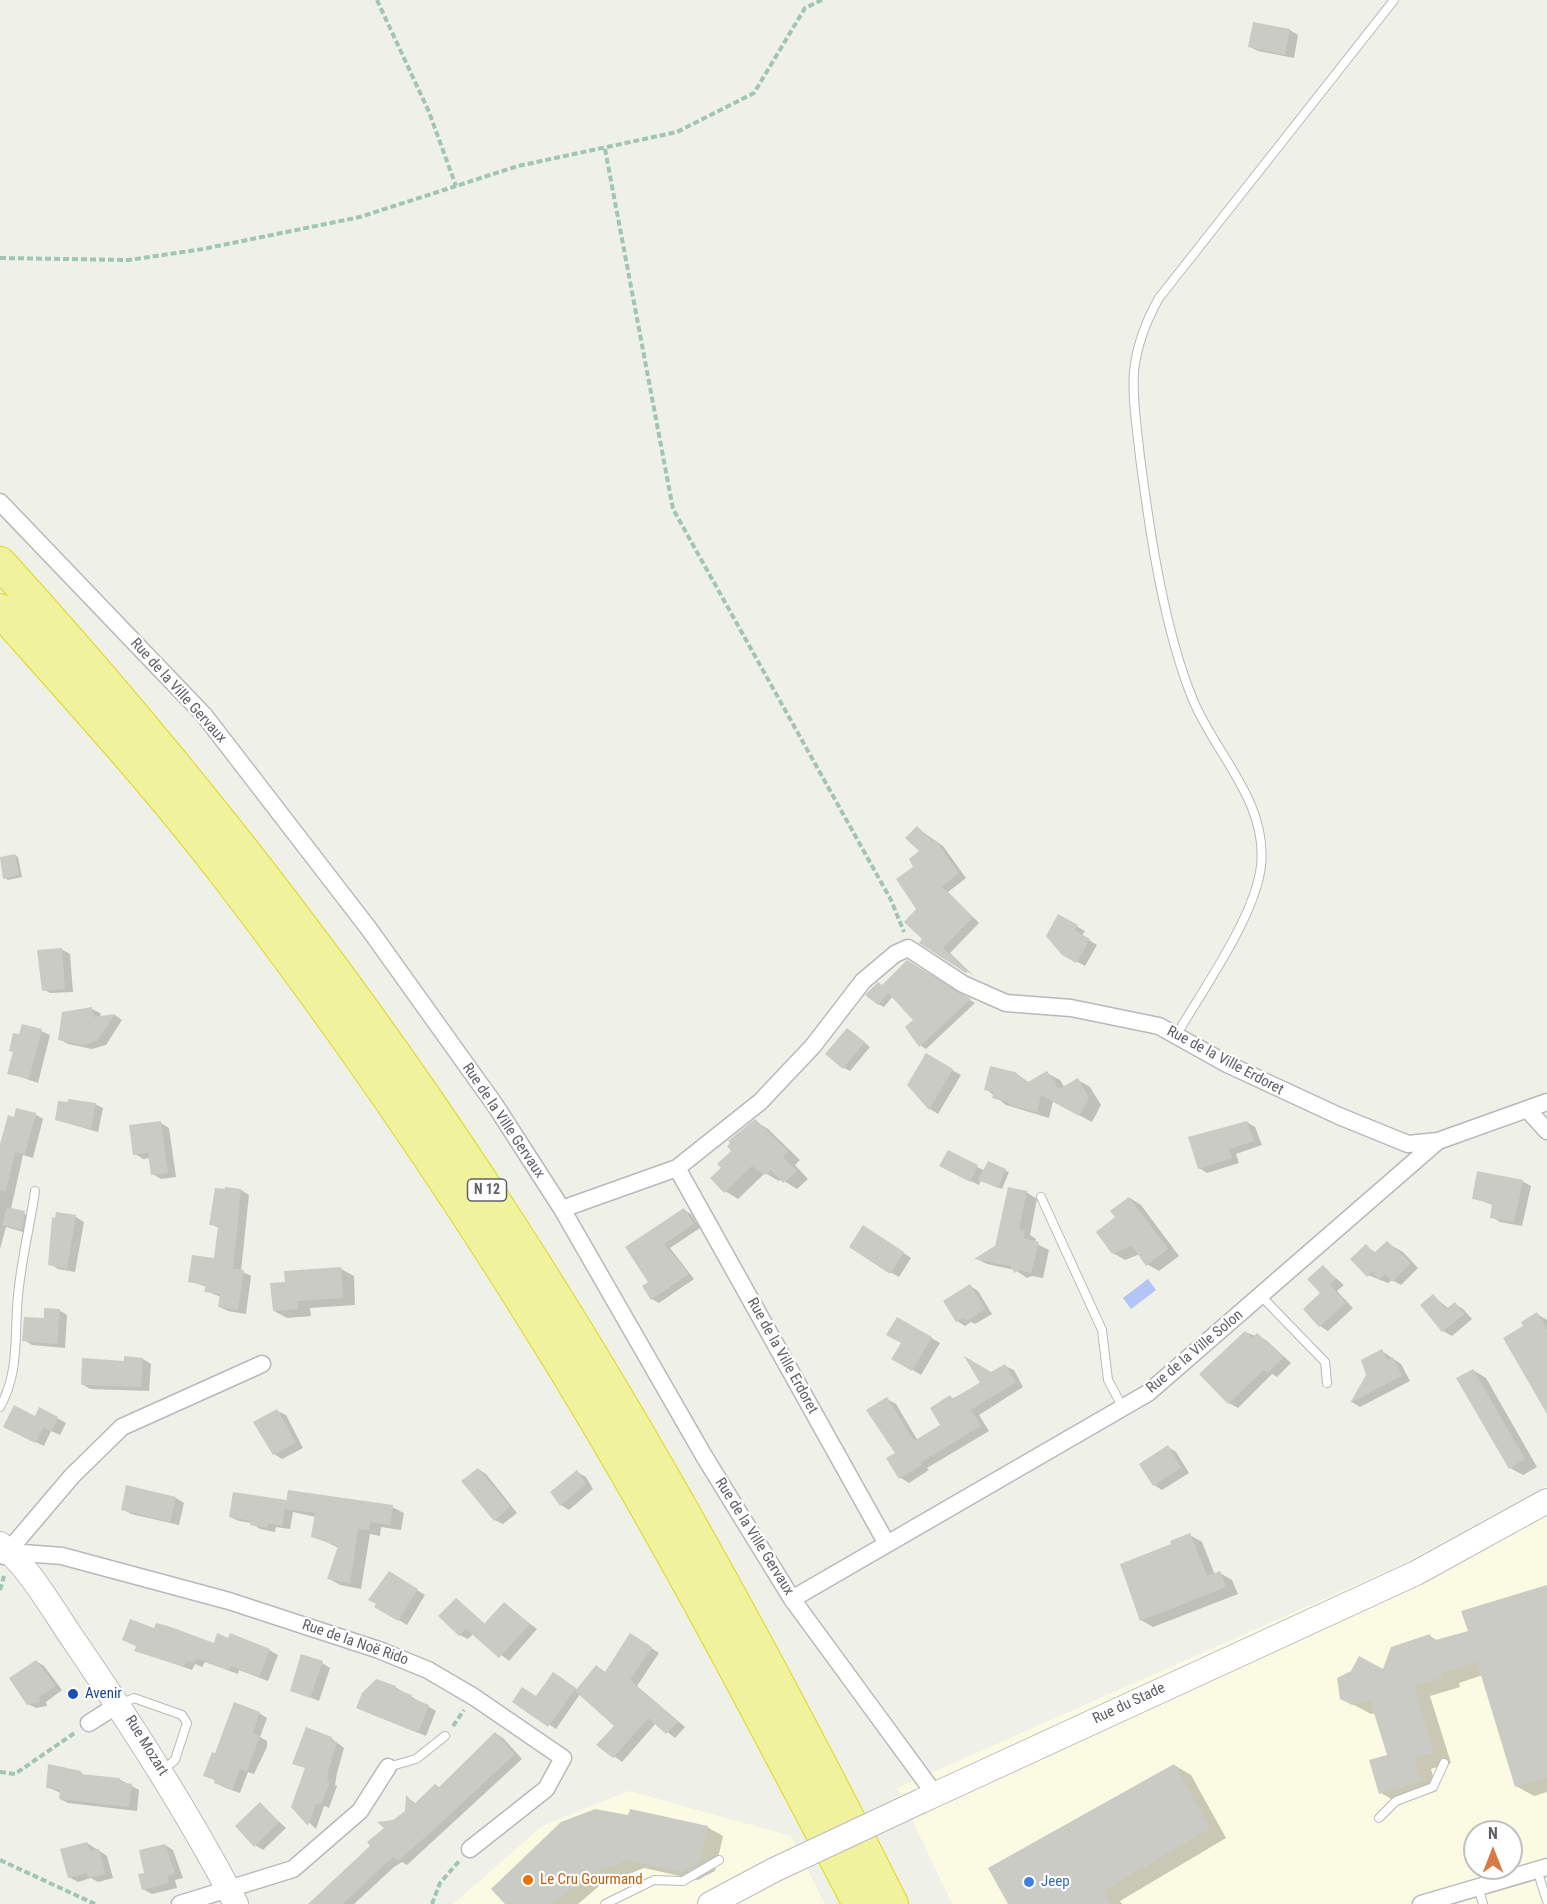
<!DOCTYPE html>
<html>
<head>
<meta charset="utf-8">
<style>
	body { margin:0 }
	#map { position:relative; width:1547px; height:1904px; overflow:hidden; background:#eff0e8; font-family:"Roboto Condensed",sans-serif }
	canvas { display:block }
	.north { position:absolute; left:1463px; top:1820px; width:60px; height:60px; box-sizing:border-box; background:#fff; border:2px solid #bfc0c2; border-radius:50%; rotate:0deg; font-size:16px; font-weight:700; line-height:24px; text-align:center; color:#5f6167 }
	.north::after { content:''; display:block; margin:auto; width:21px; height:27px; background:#d77a47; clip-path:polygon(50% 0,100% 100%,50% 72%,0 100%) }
</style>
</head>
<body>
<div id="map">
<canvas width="1547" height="1904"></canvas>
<div class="north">N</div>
</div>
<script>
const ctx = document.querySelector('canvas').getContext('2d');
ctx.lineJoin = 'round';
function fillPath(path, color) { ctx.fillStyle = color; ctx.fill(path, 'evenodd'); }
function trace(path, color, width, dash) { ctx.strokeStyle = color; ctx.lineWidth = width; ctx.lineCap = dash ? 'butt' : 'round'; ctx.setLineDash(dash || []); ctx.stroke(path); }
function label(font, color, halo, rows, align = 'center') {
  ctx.font = font + ' "Roboto Condensed",sans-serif'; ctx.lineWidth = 4.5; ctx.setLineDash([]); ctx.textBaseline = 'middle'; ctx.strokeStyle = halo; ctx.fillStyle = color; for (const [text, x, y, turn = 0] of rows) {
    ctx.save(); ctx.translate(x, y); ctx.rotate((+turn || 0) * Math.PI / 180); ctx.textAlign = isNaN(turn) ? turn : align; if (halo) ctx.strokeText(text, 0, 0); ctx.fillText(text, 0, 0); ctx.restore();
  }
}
fillPath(new Path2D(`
	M1547,1486V1904H952L897,1788L1403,1564ZM1475,1832H1511V1868H1475Z
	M629,1791L791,1836L825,1904H453L542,1826Z`), '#fafbe2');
fillPath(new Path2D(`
	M1148,1279L1156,1290L1131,1309L1123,1298Z`), '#b2c5f6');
fillPath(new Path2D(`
	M1254,24L1290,30L1298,35L1294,58L1258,51L1250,47Z
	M917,828L943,846L966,878L948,892L979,923L950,953L975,977L925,939L918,909L915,867L921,851Z
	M15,855L18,857L22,877L8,880L5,878Z
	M1059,916L1085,931L1082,936L1097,945L1085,966L1063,954Z
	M61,949L70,954L73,992L50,993L42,988Z
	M907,962L975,1003L926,1049L920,1045L915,1020L893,996L884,1007L878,1004L883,986Z
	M92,1009L100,1013L101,1018L115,1015L122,1020L106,1045L92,1049L68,1044L59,1039Z
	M41,1031L50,1035L38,1083L9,1073L20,1036Z
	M853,1033L870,1047L850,1071L844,1068Z
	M926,1055L961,1075L938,1114L930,1109L909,1084Z
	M1014,1073L1030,1083L1047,1073L1060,1080L1065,1088L1078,1080L1090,1087L1101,1105L1092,1122L1053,1101L1049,1118L1006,1105L986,1089Z
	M95,1104L103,1108L98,1132L56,1120Z
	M35,1114L43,1119L33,1158L23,1155L11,1209L33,1217L30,1234L6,1227L0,1249V1150L15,1119Z
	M755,1121L768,1129L800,1160L795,1165L808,1179L797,1189L781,1179L779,1181L765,1173L738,1199L725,1191L723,1168Z
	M1247,1122L1255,1127L1262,1145L1236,1154L1239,1163L1207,1173L1199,1168Z
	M161,1123L169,1128L176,1177L161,1179L153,1174L150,1158L143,1159L135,1154Z
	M948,1152L985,1171L989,1163L1009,1172L1002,1189L981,1180L979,1185L950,1171Z
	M1522,1181L1531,1186L1522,1226L1500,1222L1492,1217L1493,1205L1473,1198Z
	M241,1190L249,1195L241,1271L251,1276L246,1314L228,1311L220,1307L221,1297L206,1291L207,1287L189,1281L215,1259L219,1228L211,1224Z
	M1026,1192L1037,1199L1030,1235L1036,1239L1035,1243L1049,1250L1043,1278L1032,1276L1027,1278L1015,1270L987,1264L977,1259L996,1247Z
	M1130,1198L1141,1205L1179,1256L1159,1271L1147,1264L1140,1254L1125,1260L1113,1253L1117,1218Z
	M684,1210L691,1214L700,1228L670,1248L694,1279L659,1303L652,1299L650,1282L627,1248Z
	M57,1214L76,1217L84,1222L75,1272L58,1269L50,1264Z
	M872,1232L911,1258L899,1277L890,1272Z
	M1387,1243L1403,1252L1418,1268L1401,1285L1392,1280L1388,1283L1368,1275L1366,1246L1376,1253Z
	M1323,1267L1344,1285L1337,1291L1353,1308L1328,1331L1320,1326Z
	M341,1269L354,1276L355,1305L310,1308L311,1316L287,1318L274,1311Z
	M970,1286L978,1291L992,1314L975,1324L971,1322L965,1326L957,1321Z
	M1433,1296L1449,1309L1455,1304L1463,1309L1472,1319L1452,1336L1443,1331Z
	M59,1310L67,1315L65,1348L32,1345L24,1340Z
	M1537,1314L1547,1320V1411L1526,1327Z
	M898,1319L940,1343L921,1375L893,1358L903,1342Z
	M1245,1332L1266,1340L1291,1363L1277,1377L1272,1374L1238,1408L1229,1403L1201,1374Z
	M1382,1351L1401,1364L1410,1381L1360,1407L1352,1402Z
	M143,1359L151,1364L149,1391L90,1389L82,1384L125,1362Z
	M1005,1366L1014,1370L1023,1387L979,1415L989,1431L927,1468L929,1470L909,1483L901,1478L887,1399L896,1404L918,1441L942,1426L950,1397L955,1399Z
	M1473,1370L1486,1378L1537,1467L1523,1475L1510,1468Z
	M40,1409L66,1423L60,1435L51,1431L44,1446L13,1431L36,1418Z
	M277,1411L286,1415L303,1448L282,1459L274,1454Z
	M1168,1447L1176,1452L1189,1473L1162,1490L1154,1485Z
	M478,1469L486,1474L517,1513L503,1524L495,1520Z
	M577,1472L586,1477L593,1489L569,1510L561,1505Z
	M234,1494L288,1503L392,1507L404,1513L401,1530L381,1527L380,1536L370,1534L361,1589L340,1585L328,1578L339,1548L313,1536L316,1517L293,1512L290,1529L276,1527L275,1532L260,1529L252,1523L239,1521L230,1517Z
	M176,1498L184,1503L179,1525L131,1514L123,1509Z
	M1190,1535L1202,1542L1215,1575L1220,1573L1232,1580L1238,1594L1153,1627L1141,1620L1173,1545Z
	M389,1573L425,1595L407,1625L376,1606Z
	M1547,1589V1792L1534,1796L1516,1786L1483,1675L1459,1683L1460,1687L1430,1696L1451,1763L1431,1769L1437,1791L1398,1803L1381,1793L1389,1756L1376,1713L1371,1714L1341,1698L1430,1636L1438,1641L1469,1632Z
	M457,1599L486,1625L504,1604L537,1629L509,1661L474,1633L468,1639L460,1635Z
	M154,1630L214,1645L269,1650L278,1655L268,1681L239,1670L238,1674L205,1662L202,1667L195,1664L192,1670L136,1650Z
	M639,1640L659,1653L637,1686L685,1727L675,1738L656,1723L622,1762L598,1745L616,1725L580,1694L556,1729L514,1701L536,1698L560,1677L578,1690L597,1667L606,1673Z
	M36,1661L44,1666L62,1690L46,1702L47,1706L36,1708L28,1704Z
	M322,1663L330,1668L319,1701L292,1690Z
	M395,1687L436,1711L426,1736L366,1712Z
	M259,1713L267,1718L260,1737L267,1741V1747L254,1774L248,1772L240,1793L223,1787L213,1779L216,1755Z
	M495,1733L503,1738L522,1759L407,1865L402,1862L394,1867L354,1904H312L406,1811L407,1797L416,1804L440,1788Z
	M331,1738L344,1748L337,1773L335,1785L337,1786L329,1808L324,1806L316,1829L293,1807L307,1769L294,1763Z
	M1174,1765L1191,1775L1226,1838L1120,1901L1122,1904H1010Z
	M80,1772L87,1777L119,1779L139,1790L137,1811L68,1803L60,1799L61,1793L47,1787Z
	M260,1804L286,1828L263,1850L255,1845Z
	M707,1827L723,1836L715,1871L698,1880L644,1868L599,1886L578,1904H507Z
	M87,1843L107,1856L113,1878L98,1882L91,1878L78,1882L69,1877Z
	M165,1845L173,1850L183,1878L175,1880L177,1888L152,1894L143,1889L146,1874Z`), '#0003');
fillPath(new Path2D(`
	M1253,22L1290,29L1285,55L1248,47Z
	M917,826L932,841L935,840L959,873L942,887L973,917L943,948L968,971L966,973L919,943L922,939L904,922L916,909L896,879L913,867L909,859L919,851L905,838Z
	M15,854L19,875L3,879L0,857Z
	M1058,914L1078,925L1074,930L1090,939L1076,963L1062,955L1046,936Z
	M62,948L65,989L42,991L37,950Z
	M907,960L971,999L919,1047L905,1027L913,1020L888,993L878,1005L865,995L878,982L882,985Z
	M92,1007L94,1017L115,1014L97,1041L82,1045L58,1040L62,1012Z
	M22,1024L42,1029L29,1079L7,1074L13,1052L9,1051L13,1033L19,1034Z
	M847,1028L865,1042L843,1069L825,1054Z
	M926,1053L953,1069L929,1110L907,1085Z
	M990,1066L1015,1072L1028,1082L1047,1071L1059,1089L1078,1078L1089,1098L1079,1116L1041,1095L1037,1112L1011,1106L1009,1103L992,1098L994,1092L984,1090Z
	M68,1099L96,1103L91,1129L55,1120L58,1101L68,1102Z
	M16,1108L36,1113L25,1154L15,1152L6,1191L0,1190V1144L8,1115L14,1117Z
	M755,1119L789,1152L783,1157L797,1171L783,1183L771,1170L765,1175L752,1166L724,1193L710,1178L721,1168L717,1164L731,1151L727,1146L730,1143L728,1141Z
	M161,1121L168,1173L151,1175L148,1153L133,1155L129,1125Z
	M1247,1121L1254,1141L1229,1149L1232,1158L1198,1169L1188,1137Z
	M948,1150L978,1165L970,1182L939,1166Z
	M988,1161L1006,1169L998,1188L978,1180Z
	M1477,1171L1523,1180L1514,1222L1490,1218L1492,1203L1472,1199Z
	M225,1187L241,1189L233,1269L244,1270L238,1310L218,1307L220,1294L204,1292L206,1285L188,1282L192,1255L214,1258L218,1226L209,1225L215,1188L225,1189Z
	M1008,1187L1027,1191L1019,1229L1025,1231L1023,1238L1039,1242L1031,1273L1019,1270L1014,1273L1011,1266L974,1259L995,1246Z
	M1129,1197L1168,1249L1146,1266L1132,1246L1112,1254L1096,1232L1115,1217L1110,1211Z
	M7,1207L25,1211L22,1230L2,1225Z
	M684,1208L694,1224L664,1244L689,1274L651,1300L642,1286L648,1282L625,1247Z
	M56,1212L76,1215L67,1269L48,1265L52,1217L55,1218Z
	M863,1225L904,1252L890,1274L849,1247Z
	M1387,1241L1411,1263L1392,1282L1385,1274L1379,1280L1372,1272L1367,1277L1350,1259L1366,1244L1374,1253Z
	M1323,1265L1336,1279L1330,1285L1346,1303L1319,1327L1303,1309L1320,1293L1307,1279Z
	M341,1267L343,1298L298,1301V1309L273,1311L270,1283L285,1282L284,1271Z
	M970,1284L985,1309L966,1321L964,1318L956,1322L943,1301Z
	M1433,1294L1446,1309L1455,1302L1464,1314L1442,1332L1420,1305Z
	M44,1308L60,1309L57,1344L22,1341L24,1317L44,1318Z
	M1537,1312L1547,1330V1414L1503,1338L1523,1326L1521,1322Z
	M897,1317L932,1337L912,1371L891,1359L901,1343L886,1335Z
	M1245,1331L1252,1338L1257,1333L1284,1357L1267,1373L1264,1370L1228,1404L1199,1374Z
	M1382,1349L1387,1360L1393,1357L1402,1376L1350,1403L1366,1375L1361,1360Z
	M124,1356L143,1358L141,1387L81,1385L82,1358L124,1361Z
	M964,1356L991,1372L1005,1364L1016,1382L971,1410L981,1426L920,1463L922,1465L899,1479L886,1458L895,1453L866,1410L887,1397L914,1441L940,1425L930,1408L950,1395L952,1399L980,1383Z
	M1473,1369L1525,1459L1509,1469L1456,1378Z
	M14,1405L35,1416L39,1407L58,1417L51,1432L43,1427L35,1443L3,1427Z
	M277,1409L296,1443L273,1455L253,1422Z
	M1168,1445L1181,1468L1153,1486L1139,1464Z
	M478,1468L510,1507L494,1521L461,1481Z
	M577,1470L586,1484L560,1506L550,1492Z
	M126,1485L176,1497L170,1522L121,1510Z
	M288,1490L393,1505L390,1525L370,1522L369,1530L358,1529L350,1583L327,1579L338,1546L311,1537L315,1513L285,1509Z
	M233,1492L286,1500L282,1526L268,1523L267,1528L250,1525L251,1521L229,1517Z
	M1190,1533L1207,1576L1220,1571L1226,1587L1140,1621L1120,1564L1171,1544L1170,1541Z
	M389,1571L418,1589L398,1621L374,1607L376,1604L368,1600Z
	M1547,1585V1778L1515,1787L1477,1662L1442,1673L1443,1677L1414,1686L1434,1753L1414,1759L1421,1781L1379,1794L1369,1760L1387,1755L1370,1700L1352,1705L1340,1699L1337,1678L1351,1671L1359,1656L1383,1669L1391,1647L1430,1634L1432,1641L1468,1631L1461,1611Z
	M456,1598L484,1624L504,1602L530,1624L499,1658L466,1629L459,1636L438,1616Z
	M130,1619L154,1628L156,1623L168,1626L214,1643L217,1633L228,1638L230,1633L270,1649L259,1677L231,1666L229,1670L196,1658L194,1663L186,1661L184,1667L134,1651L136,1646L122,1640Z
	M630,1633L652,1647L630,1680L678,1722L666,1734L648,1718L613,1758L596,1745L614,1726L575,1691L596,1665L605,1672Z
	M301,1654L323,1661L310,1698L290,1691Z
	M36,1660L56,1686L39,1697L40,1702L27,1705L9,1678Z
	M553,1672L576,1688L548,1727L512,1702L522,1687L536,1696Z
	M376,1679L396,1686L395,1689L412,1695L411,1698L429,1705L418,1733L356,1708L362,1693Z
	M234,1702L260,1712L253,1733L260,1736L247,1771L240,1769L232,1790L214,1783L215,1780L203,1776L212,1752L215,1753Z
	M306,1727L332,1737L331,1740L337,1742L329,1768L327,1780L330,1781L321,1805L316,1803L308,1826L291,1807L305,1768L292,1764Z
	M495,1732L515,1754L441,1823L398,1861L394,1857L386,1863L343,1904H308L370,1846L367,1842L384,1828L377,1822L393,1820L405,1811L406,1795L414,1804L435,1784L439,1787Z
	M48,1764L81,1771L80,1774L120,1778L119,1782L132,1784L129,1807L59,1799L60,1790L46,1788Z
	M1174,1764L1210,1828L1104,1891L1111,1904H1008L988,1868Z
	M260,1802L279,1822L254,1847L235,1826Z
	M595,1809L628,1815L630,1809L708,1826L700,1862L681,1872L627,1860L584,1878L552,1904H505L491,1889L561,1822Z
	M87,1842L90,1851L99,1849L105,1874L88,1878L87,1873L68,1878L60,1849Z
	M165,1844L175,1874L167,1876L169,1883L142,1890L138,1874L144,1873L139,1850Z`), '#cbcbc5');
const lane = new Path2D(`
	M1176,1036C1203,989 1255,917 1261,866C1268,802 1216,755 1193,700C1164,629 1150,534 1140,457C1137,428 1132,399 1134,371C1137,344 1146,321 1159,298L1394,0
	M1041,1197L1102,1330L1108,1380L1123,1408
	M1261,1296L1325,1362L1327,1383
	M0,1407C20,1371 14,1335 18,1296C21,1261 30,1226 35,1191
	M120,1704L134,1698L182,1715L187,1723L175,1760L162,1771
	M388,1767L416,1759L445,1736
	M1379,1818L1396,1801L1433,1787L1444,1763
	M1537,1870L1547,1901
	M1478,1887L1483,1904
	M605,1904L654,1880L683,1881L719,1860`);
const street = new Path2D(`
	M0,502L204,715L369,929L495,1105L562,1209L704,1456L792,1599L934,1793
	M1527,1109L1547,1131
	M677,1168L887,1544
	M562,1209L677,1168L760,1102L813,1046L863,981L895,954L908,948L963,984L1006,1003L1071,1008L1159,1026L1227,1064L1339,1116L1408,1144L1438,1141
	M10,1552L62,1556L229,1601L379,1650L428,1670L474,1697L563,1758L546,1789L470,1849
	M4,1556L72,1476L122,1427L262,1364
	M792,1599L1148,1393L1438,1141L1547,1102
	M89,1723L119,1704
	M180,1904L293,1869L360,1811L388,1767
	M1421,1904L1547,1867`);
const secondary = new Path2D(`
	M0,1544C29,1566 54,1612 75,1642C133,1727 188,1812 236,1904
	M921,1801L1416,1573L1547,1501
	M710,1904L774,1870`);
const highway = new Path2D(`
	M0,563C187,769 359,990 510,1225C651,1443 775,1672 892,1904
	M0,610C76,696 154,781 224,872C340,1023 448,1180 548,1342C661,1524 760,1715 859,1904`);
trace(lane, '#b8b8bd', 10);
trace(street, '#b8b8bd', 19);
trace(secondary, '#b9bac0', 26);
trace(highway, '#dfd819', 34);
trace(new Path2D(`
	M377,0L429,112L456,186
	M605,149L673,509L891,900L904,932
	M0,258L129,260L203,249L360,217L518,166L677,132L754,93L805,8L822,0
	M0,1590L4,1576
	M453,1726L464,1710
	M0,1772L15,1774L76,1732
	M0,1860L95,1904
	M432,1904L440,1883L460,1860`), '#a1c5b5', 4, [6, 3]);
trace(lane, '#fff', 8);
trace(street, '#fff', 16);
trace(secondary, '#fff', 24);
trace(highway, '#f0f29d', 32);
const secondaryBridge = new Path2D(`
	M774,1870L921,1801`);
trace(secondaryBridge, '#b9bac0', 26, []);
trace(secondaryBridge, '#fff', 24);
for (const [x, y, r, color] of [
	[73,1694,6,"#1a4fb4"],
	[528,1880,6,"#e8710a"],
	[1029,1882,6,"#3f7fe0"]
]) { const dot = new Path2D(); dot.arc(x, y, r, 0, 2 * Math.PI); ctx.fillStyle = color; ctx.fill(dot); trace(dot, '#fff', 2); }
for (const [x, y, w] of [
	[487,1190,39]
]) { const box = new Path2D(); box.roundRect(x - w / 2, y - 11, w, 22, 4.5); ctx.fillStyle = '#fff'; ctx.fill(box); trace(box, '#5f6167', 1.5); }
label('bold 14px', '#5f6167', null, [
	["N 12",487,1190]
]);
label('15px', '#5f6167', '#fff', [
	["Rue de la Ville Gervaux",178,691,48],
	["Rue de la Ville Erdoret",1225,1061,28],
	["Rue de la Ville Gervaux",503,1121,56],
	["Rue de la Ville Solon",1195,1352,-40],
	["Rue de la Ville Erdoret",782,1356,61],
	["Rue de la Ville Gervaux",754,1537,58],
	["Rue de la Noë Rido",355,1643,19],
	["Rue du Stade",1129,1704,-25],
	["Rue Mozart",146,1746,58]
]);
label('15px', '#164399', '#fff', [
	["Avenir",85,1694]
], 'left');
label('15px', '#c56008', '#fff', [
	["Le Cru Gourmand",540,1880]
], 'left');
label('15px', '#366cbe', '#fff', [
	["Jeep",1041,1882]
], 'left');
</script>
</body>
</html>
